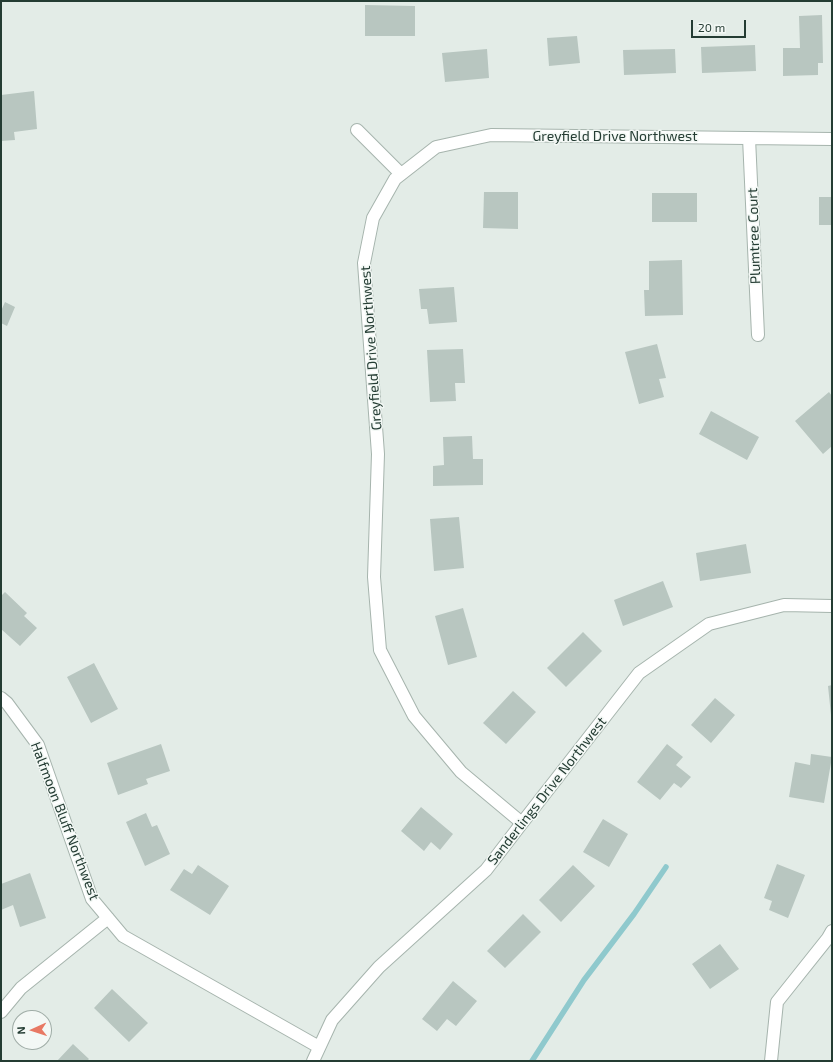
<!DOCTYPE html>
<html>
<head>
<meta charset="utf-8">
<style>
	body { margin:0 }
	#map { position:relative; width:833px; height:1062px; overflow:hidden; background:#e3ece7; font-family:"Exo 2",sans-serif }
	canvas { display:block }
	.frame { position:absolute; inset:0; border:2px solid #243c33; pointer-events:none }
	.north { position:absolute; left:12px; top:1010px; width:40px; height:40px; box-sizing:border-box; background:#f3f8f5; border:1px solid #a0ada7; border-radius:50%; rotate:267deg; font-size:11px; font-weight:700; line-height:16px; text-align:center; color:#243c33 }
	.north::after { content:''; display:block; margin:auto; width:14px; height:18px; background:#e87964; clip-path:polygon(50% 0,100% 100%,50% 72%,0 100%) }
	.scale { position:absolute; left:691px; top:20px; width:55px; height:18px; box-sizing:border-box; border:2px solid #243c33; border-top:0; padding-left:5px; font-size:12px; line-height:14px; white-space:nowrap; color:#243c33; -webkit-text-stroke:3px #f3f8f5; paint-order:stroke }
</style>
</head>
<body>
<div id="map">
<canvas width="833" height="1062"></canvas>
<div class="frame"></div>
<div class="north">N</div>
<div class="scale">20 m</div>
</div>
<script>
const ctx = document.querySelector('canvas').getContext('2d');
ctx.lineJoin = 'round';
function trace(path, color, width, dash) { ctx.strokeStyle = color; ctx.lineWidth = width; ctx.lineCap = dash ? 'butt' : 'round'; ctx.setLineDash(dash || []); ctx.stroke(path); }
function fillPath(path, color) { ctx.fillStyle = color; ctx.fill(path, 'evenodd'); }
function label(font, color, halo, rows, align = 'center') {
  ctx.font = font + ' "Exo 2",sans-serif'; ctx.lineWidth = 3; ctx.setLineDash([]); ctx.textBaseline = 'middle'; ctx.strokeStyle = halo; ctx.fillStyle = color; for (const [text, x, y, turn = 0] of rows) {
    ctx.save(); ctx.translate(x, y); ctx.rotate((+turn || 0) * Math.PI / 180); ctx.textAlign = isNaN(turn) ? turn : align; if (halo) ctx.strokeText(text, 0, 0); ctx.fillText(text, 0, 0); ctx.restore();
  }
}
trace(new Path2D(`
	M532,1061L584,980L634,914L666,867`), '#8fc9cd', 5.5);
fillPath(new Path2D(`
	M365,5L415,6V36H365Z
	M822,15L823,63H818V75L783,76V48H800L799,16Z
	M577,36L580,63L549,66L547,38Z
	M755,45L756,71L702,73L701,47Z
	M487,49L489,78L445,82L442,53Z
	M675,49L676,73L624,75L623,50Z
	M34,91L37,129L14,132L15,140L1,141V95Z
	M484,192H518V229L483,228Z
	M652,193H697V222H652Z
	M819,197H832V225H819Z
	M682,260L683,315L645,316L644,290H649V261Z
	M454,287L457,322L429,324L427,309H421L419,289Z
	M5,302L15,307L7,326L1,323V311Z
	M657,344L666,378L659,379L664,397L639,404L625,352Z
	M463,349L465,383H455L456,401L430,402L427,350Z
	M829,392L832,396V446L823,454L795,421Z
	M711,411L759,437L747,460L699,434Z
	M472,436L473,459H483V485L433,486V466L444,465L443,437Z
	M459,517L464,568L434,571L430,519Z
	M746,544L751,573L700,581L696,553Z
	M663,581L673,607L623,626L614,600Z
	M5,592L27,613L24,616L37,628L20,646L1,629V596Z
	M463,608L477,657L448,665L435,616Z
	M583,632L602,651L566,687L547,668Z
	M94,663L118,709L91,723L67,677Z
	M832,685V715H831L828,686Z
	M513,691L536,712L506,744L483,723Z
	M715,698L735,715L711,743L691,725Z
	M161,744L170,771L146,779L148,784L118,795L107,763Z
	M667,744L683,757L676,765L691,777L681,788L674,783L660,800L637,782Z
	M811,754L832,757L824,803L789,797L795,762L810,765Z
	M421,807L453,834L440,850L431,842L424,851L401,831Z
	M146,813L152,827L157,825L170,854L145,866L126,822Z
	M603,819L628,834L609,867L583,852Z
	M777,864L805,875L788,918L769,910L772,901L764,898Z
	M198,865L229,886L210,915L170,890L184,869L192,874Z
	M573,865L595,886L561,922L539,900Z
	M30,873L46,918L20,927L13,905L1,910V895H2L1,891V884Z
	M523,914L541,932L505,968L487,951Z
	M720,944L739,969L710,989L692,964Z
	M453,981L477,1001L456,1026L447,1019L437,1031L422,1019Z
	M112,989L148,1023L129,1042L94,1008Z
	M73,1044L89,1059L87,1061H57Z`), '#b8c6c0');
const street = new Path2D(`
	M357,130L401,174
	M749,138L758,335
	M1,698L7,703L38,745L92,899L123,936L319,1047
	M522,823L461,772L414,716L380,650L374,577L378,454L364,263L373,218L395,179L436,147L491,135L832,139
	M1,1012L21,988L108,918
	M313,1061L332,1020L379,967L486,870L522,823L639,673L709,624L784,605L832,606
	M771,1061L777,1002L828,938L832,931`);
trace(street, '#a6b4ad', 14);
trace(street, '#fff', 12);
label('14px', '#243c33', '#f3f8f5', [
	["Greyfield Drive Northwest",615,136],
	["Plumtree Court",754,236,-92],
	["Greyfield Drive Northwest",371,348,-94],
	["Sanderlings Drive Northwest",547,791,-52],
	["Halfmoon Bluff Northwest",65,821,69]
]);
</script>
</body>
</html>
